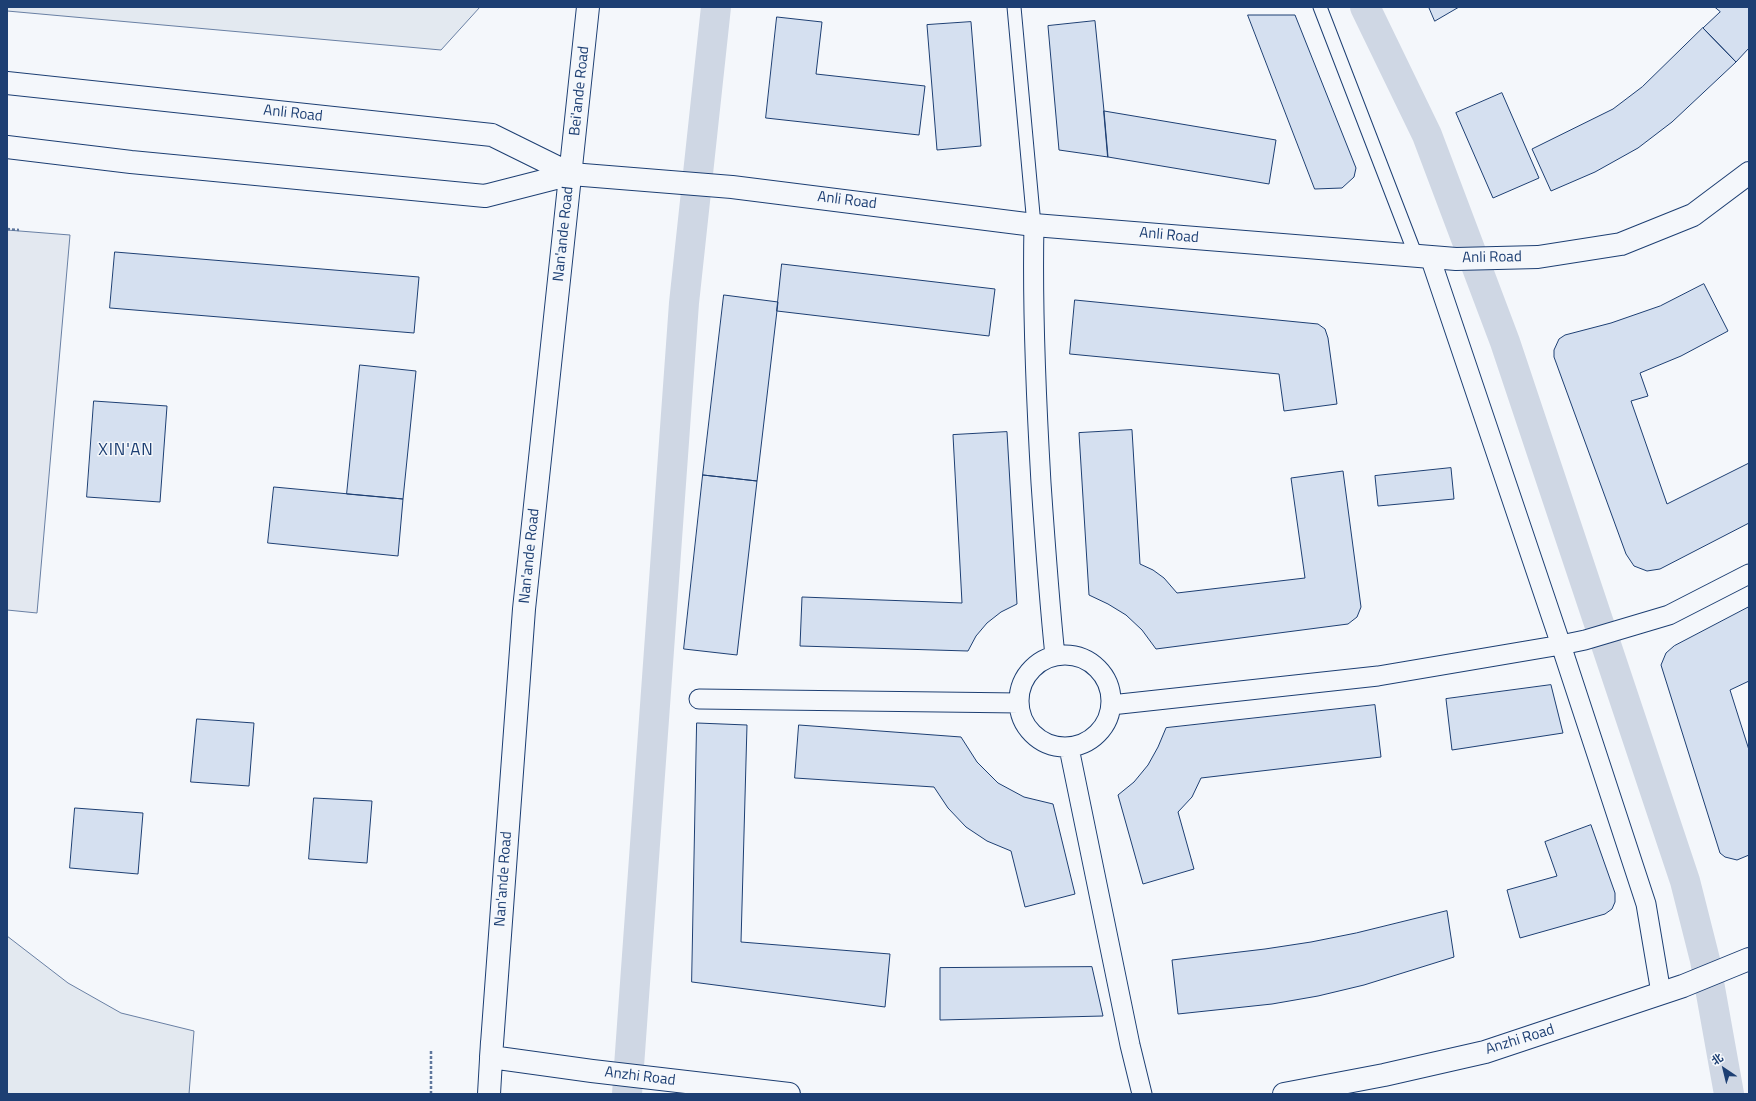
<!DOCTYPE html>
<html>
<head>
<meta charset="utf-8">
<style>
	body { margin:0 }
	#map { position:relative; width:1756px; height:1101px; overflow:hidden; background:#f4f7fb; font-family:"Titillium Web","Noto Sans SC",sans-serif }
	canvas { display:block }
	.frame { position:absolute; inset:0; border:8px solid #1d3f73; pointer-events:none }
	.north { position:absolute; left:1704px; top:1049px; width:40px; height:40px; -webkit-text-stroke:3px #f4f7fb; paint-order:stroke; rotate:325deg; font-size:11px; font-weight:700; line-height:16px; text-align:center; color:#1d3f73 }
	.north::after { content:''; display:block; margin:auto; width:14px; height:18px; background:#1d3f73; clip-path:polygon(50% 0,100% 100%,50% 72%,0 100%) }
</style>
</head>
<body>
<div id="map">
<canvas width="1756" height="1101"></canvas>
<div class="frame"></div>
<div class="north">北</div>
</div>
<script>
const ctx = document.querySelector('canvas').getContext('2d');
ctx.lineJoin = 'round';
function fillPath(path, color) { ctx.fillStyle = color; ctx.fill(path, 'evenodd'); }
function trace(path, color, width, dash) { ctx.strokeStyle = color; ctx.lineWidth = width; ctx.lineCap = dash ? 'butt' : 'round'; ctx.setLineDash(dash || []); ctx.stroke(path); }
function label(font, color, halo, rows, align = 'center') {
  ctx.font = font + ' "Titillium Web",sans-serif'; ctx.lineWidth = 3; ctx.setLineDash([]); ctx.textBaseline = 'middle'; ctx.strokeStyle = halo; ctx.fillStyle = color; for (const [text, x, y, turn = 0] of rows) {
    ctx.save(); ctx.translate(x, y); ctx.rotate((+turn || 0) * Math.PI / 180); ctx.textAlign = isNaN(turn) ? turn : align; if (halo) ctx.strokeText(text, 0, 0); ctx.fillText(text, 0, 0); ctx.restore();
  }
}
const green = new Path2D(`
	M7,7H480L441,50L7,11Z
	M7,936L68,983L121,1013L194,1031L189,1094H7Z`);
fillPath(green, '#e3e9f0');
trace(green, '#687fa3', 1);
const parking = new Path2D(`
	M7,230L70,235L37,613L7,610Z`);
fillPath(parking, '#e3e8f0');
trace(parking, '#687fa3', 1);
trace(new Path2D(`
	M1365,7L1427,135L1505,342L1685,881L1705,960L1729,1094
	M627,1094L684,303L716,7`), '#cfd7e4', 30);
const building = new Path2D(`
	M1429,7H1459L1435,21Z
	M1715,7H1749V48L1736,62L1703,28L1720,12Z
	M1248,15H1295L1356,168L1354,177L1342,188L1315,189Z
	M777,17L822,22L816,74L925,86L919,135L766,118Z
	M1095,21L1104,111L1108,157L1059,150L1048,26Z
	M971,22L981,146L937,150L927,25Z
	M1703,28L1736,62L1672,122L1638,148L1595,172L1551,191L1532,149L1613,109L1642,87Z
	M1502,93L1539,178L1493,198L1456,113Z
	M1104,111L1276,140L1269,184L1108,157Z
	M115,252L419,277L414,333L110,308Z
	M782,264L995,289L989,336L777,311Z
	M1704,284L1728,331L1681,356L1640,373L1648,396L1631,401L1667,504L1749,463V523L1660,569L1647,571L1634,566L1626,554L1554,357V350L1559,339L1565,335L1611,323L1660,306Z
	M724,295L778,302L757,481L703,475Z
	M1075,300L1318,324L1325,329L1328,338L1337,404L1284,411L1279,374L1070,354Z
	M360,365L416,371L403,499L347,494Z
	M94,401L167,406L160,502L87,497Z
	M1132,430L1140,564L1153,570L1164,578L1177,593L1305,578L1291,478L1343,471L1361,607L1357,617L1348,624L1156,649L1142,630L1126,615L1108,604L1089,595L1079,433Z
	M1007,432L1017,604L1001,612L987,623L976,636L968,651L800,646L802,597L962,603L953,435Z
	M1451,468L1454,499L1378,506L1375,476Z
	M703,475L757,481L737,655L684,649Z
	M274,487L403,499L398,556L268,543Z
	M1749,607V681L1730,690L1749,750V855L1737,860L1725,857L1720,853L1661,665L1666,653L1674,646Z
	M1551,685L1563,733L1452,750L1446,699Z
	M1375,705L1381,757L1201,778L1192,797L1178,812L1194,869L1143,884L1118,795L1134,782L1148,765L1158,747L1166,728Z
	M197,719L254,723L249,786L191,782Z
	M697,723L747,725L741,942L890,954L885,1007L692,982Z
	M799,725L961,737L977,762L998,783L1024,797L1053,804L1075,894L1025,907L1011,851L987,841L966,827L948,808L934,787L795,778Z
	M314,798L372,801L367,863L309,859Z
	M75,808L143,813L138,874L70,868Z
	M1591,825L1615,893V902L1612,909L1605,914L1520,938L1507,890L1557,876L1545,842Z
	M1447,911L1454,957L1364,985L1318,996L1272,1004L1178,1014L1172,960L1265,949L1311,942L1356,933Z
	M1092,967L1103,1016L940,1020V968Z`);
fillPath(building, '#d5e0f0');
trace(building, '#1d3f73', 1);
const service = new Path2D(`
	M1014,7L1034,225
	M1320,7L1416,256`);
const pedestrian = new Path2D(`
	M1034,225C1032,311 1036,397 1041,483C1045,541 1049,598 1055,656
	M1019 701a46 46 0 1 1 92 0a46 46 0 1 1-92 0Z
	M699,699L1019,703
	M1111,705L1378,676L1561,645L1430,257
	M1069,748L1130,1045L1142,1094
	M1661,993L1646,904L1561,645L1585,640L1669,615L1749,574`);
const minor = new Path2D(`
	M571,174L732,187L1034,225L1456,259L1538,257L1621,244L1693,215L1749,173`);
const tertiary = new Path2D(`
	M588,7L524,609L491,1057L592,1071L789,1094
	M7,83L492,135L571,174
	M7,147L131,162L485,196L571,174
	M489,1094L492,1042
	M1284,1094L1384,1075L1485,1052L1683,986L1749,959`);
trace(service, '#1d3f73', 15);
trace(pedestrian, '#1d3f73', 21);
trace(minor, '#1d3f73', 24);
trace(tertiary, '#1d3f73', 24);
trace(new Path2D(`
	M7,229L19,230
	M431,1094V1050`), '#5e769c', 2.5, [3, 2]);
trace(service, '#f4f7fb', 13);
trace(pedestrian, '#f4f7fb', 19);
trace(minor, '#f4f7fb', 22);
trace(tertiary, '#f4f7fb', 22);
label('15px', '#1d3f73', '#f4f7fb', [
	["Bei'ande Road",580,91,-84],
	["Anli Road",293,114,6],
	["Anli Road",847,201,7],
	["Nan'ande Road",564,234,-84],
	["Anli Road",1169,236,5],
	["Anli Road",1492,258,-1],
	["Nan'ande Road",530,556,-84],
	["Nan'ande Road",504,879,-86],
	["Anzhi Road",1520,1040,-17],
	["Anzhi Road",640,1077,7]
]);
ctx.letterSpacing = '1px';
label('17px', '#1d3f73', '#f4f7fb', [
	["XIN'AN",126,451]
]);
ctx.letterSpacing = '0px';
</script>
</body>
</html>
